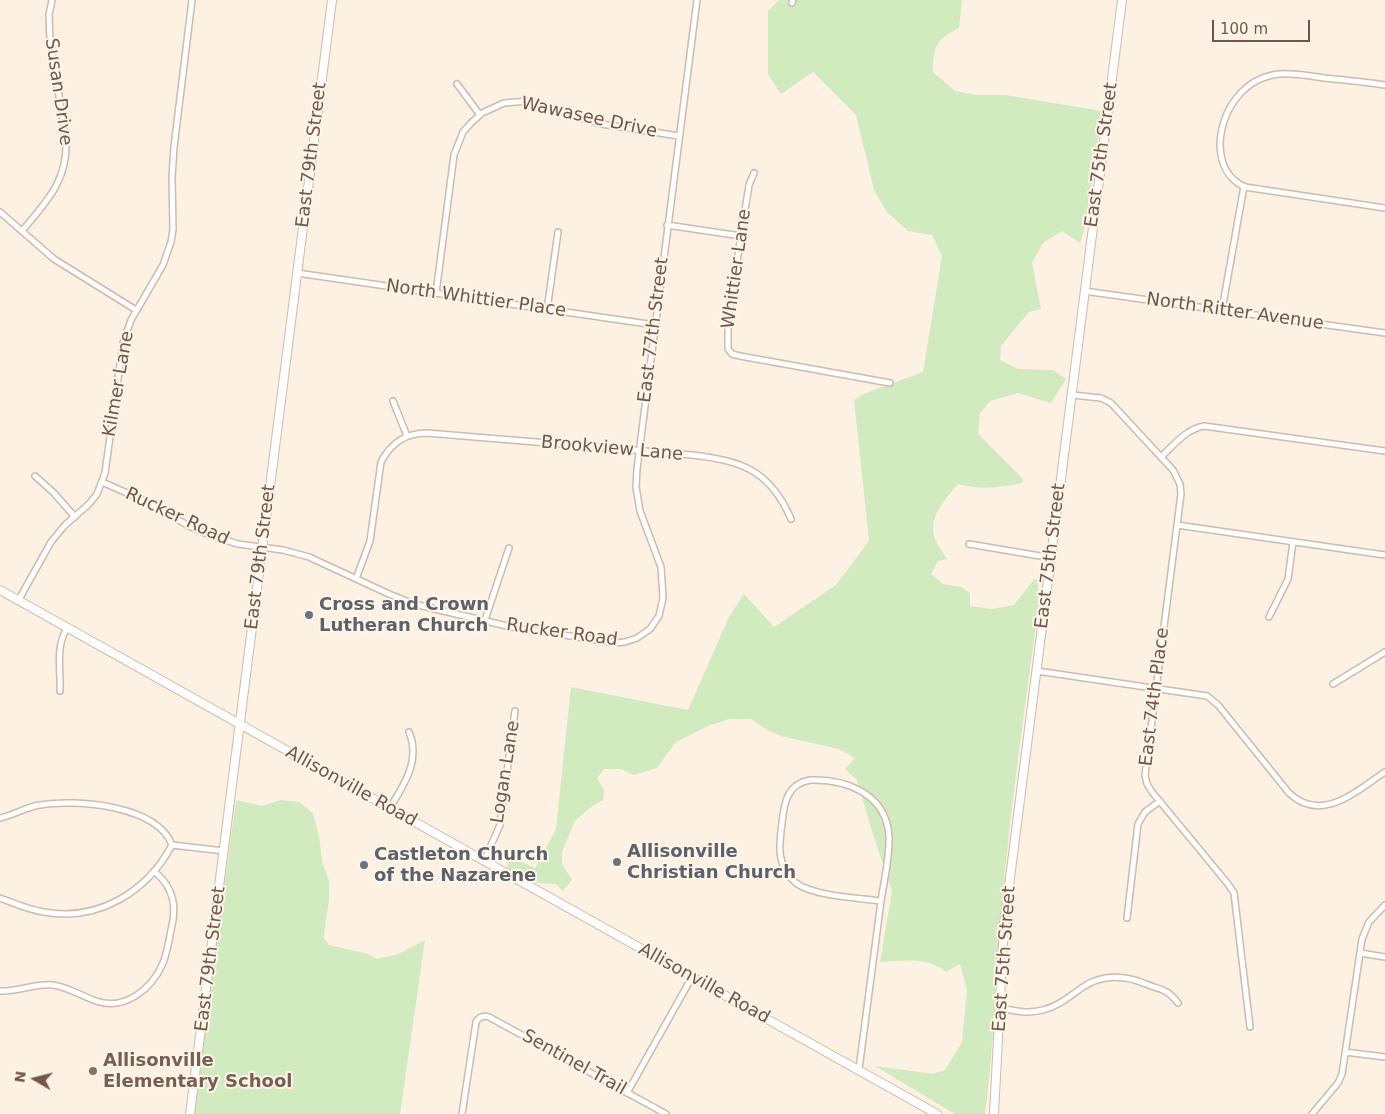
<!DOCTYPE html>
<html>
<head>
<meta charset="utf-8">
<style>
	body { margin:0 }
	#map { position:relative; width:1385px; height:1114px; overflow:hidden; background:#fcf1e2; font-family:"DejaVu Sans",sans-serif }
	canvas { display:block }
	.north { position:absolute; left:10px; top:1054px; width:50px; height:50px; -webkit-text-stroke:4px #fff5e8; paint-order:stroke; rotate:278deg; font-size:14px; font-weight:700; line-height:20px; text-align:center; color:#745648 }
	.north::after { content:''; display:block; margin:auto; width:18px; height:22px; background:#745648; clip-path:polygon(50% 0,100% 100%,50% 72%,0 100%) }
	.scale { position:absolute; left:1212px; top:20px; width:98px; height:22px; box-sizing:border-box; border:2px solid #745648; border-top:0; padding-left:6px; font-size:15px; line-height:18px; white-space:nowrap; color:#745648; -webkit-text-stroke:4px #fff5e8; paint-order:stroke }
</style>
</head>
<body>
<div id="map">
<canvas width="1385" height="1114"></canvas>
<div class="north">N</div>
<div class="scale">100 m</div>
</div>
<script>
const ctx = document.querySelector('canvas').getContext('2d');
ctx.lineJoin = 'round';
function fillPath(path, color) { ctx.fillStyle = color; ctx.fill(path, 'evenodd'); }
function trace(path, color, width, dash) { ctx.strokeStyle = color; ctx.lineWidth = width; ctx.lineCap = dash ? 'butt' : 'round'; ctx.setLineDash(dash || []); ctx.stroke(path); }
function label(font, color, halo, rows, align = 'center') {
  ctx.font = font + ' "DejaVu Sans",sans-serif'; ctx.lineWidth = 4; ctx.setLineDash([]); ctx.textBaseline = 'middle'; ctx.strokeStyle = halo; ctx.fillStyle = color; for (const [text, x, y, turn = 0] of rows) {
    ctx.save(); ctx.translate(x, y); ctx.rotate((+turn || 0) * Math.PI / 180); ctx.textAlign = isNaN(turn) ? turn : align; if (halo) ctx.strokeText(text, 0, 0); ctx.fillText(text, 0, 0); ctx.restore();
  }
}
fillPath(new Path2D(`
	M779,0H962L959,28C936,39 933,47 933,72L955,91L976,95H1005L1102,111L1086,223L1080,243L1062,231L1043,243L1032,263L1041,309L1029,312L1009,336L1001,346L1000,360L1018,369L1053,370L1066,379L1051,403L1018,393L990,401L980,413L978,434L1023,479L1022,483C997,488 983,490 958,484C945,499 926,519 936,541C939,547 943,553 947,559L938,561L931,574L943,584L961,587L970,593V606L992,609L1014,605L1034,579L1038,580L1039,603C1025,706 1010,810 1001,914C995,981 994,1048 985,1114H955L875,1066L933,1074L945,1070L962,1042L967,990L960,964L946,972C927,956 903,961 880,962L892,891L871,828L857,780L845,769L855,758L839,749L781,736L767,730L751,719H729L708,726L676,742L657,768L634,775L621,769H604L597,778L604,790L603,800L591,807L575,821L562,852V864L572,880L563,891L556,884L537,883L507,868L509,856L535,868L556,829L571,687L688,710L729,617L744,594L774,627L836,585L869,541L854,400L866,393L923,372L942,256L932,235L908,231L887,212L874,190L856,115L813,72L781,94L768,74V11Z
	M236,800L262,806L281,800L299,802L313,813L319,836L322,861L329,881V900L324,934V938L329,945L368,954L377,959L398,954L425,940L400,1114H193Z`), '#d2eac0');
const street = new Path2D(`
	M792,3L793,0
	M457,84L480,115
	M1385,85C1365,82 1345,80 1324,78C1310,76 1294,73 1279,74C1243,78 1222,110 1220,143C1220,162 1227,179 1245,187L1385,208
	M754,173L749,185L728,319V349L732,354L740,356L890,383
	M0,212L54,259L136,310
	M667,225L741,236
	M22,231C46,202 68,181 66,140L50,39L49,15L52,0
	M297,273L655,325
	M1084,291L1385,333
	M436,293L454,155L463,132L471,123L482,113L504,103L528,101L601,124L679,136
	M547,310L558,232
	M1222,310L1244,186
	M1072,395L1101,398L1111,403L1173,470L1180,484L1181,494L1145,775L1147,784L1152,792L1228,884L1234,893L1250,1027
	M393,401L407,436
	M1161,457C1174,445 1186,429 1204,426L1385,451
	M35,476L54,493L75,517
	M102,482L145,501L189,526L212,536L238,544L283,550L309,557L389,594L414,604L511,627L616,643L625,642L637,638L650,629L659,616L663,598L661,567L640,511L636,487L637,469L697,0
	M1177,525L1385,555
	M969,544L1052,558
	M356,579L370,541L381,462C391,443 405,433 427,433L692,455C742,461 770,470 791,519
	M18,601L51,542L65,525L89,504L97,494L105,473L123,343L131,320L163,265L171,242L173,229L172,177L174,147L192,0
	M1269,617L1288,579L1293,542
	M485,620L509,548
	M1037,671L1207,696L1218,705L1289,793C1322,824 1356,791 1385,772
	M1333,684L1385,652
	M60,691C61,669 55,648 67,628
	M810,780C847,779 886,794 889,836C890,857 884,880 881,901C859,898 813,896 796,883C776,867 779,845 782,823C784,803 787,784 810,780Z
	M390,808C404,784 421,761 409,732
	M0,818C14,815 26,807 40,805C76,799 157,805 172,845
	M172,845L224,851
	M484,861L500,825L515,711
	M0,898C14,903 29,910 44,912C98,922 147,892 172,845
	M1127,918L1138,824L1145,812L1160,801
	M1360,953L1385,957
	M0,991C18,992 35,983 53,985C68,987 82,996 96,1001C125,1011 152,989 163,963C167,953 169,941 171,930C177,907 174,888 155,872
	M1001,1008C1015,1011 1028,1014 1043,1010C1059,1006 1070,996 1083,987C1102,974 1125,975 1146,984C1163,991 1166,988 1178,1003
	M1345,1052L1385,1057
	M859,1069L881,901
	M627,1093L692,977
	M462,1114L476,1022C479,1017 483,1015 489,1017L666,1114
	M1312,1114L1338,1083L1342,1074L1362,939L1369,922L1385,905`);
const secondary = new Path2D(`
	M0,590L937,1114
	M190,1114L332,0
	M994,1114L1004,925L1122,0`);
trace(street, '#d0baab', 8);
trace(secondary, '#d3baa8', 10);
trace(street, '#fff', 5);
trace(secondary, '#fff', 8);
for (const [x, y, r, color] of [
	[309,615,5,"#6b7280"],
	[617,862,5,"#6b7280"],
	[364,865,5,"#6b7280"],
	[93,1071,5,"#8d6e63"]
]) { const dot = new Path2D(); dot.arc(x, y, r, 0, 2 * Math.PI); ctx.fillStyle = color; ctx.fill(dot); trace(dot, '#fff5e8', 2); }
label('18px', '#745648', '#fff5e8', [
	["Susan Drive",58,92,82],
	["Wawasee Drive",589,118,12],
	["East 79th Street",312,155,-83],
	["East 75th Street",1102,155,-82],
	["Whittier Lane",737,269,-82],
	["North Whittier Place",476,299,8],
	["North Ritter Avenue",1235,312,8],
	["East 77th Street",654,330,-83],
	["Kilmer Lane",119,384,-80],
	["Brookview Lane",612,449,5],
	["Rucker Road",177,517,25],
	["East 75th Street",1051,556,-83],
	["East 79th Street",261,557,-83],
	["Rucker Road",562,633,8],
	["East 74th Place",1155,697,-83],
	["Logan Lane",506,772,-81],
	["Allisonville Road",351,787,29],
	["East 79th Street",211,959,-83],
	["East 75th Street",1005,959,-86],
	["Allisonville Road",704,984,29],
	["Sentinel Trail",574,1063,29]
]);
label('bold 18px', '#5b616d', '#fff5e8', [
	["Cross and Crown",319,605],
	["Lutheran Church",319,626],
	["Allisonville",627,852],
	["Christian Church",627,873],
	["Castleton Church",374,855],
	["of the Nazarene",374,876]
], 'left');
label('bold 18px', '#785e54', '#fff5e8', [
	["Allisonville",103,1061],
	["Elementary School",103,1082]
], 'left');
</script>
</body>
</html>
